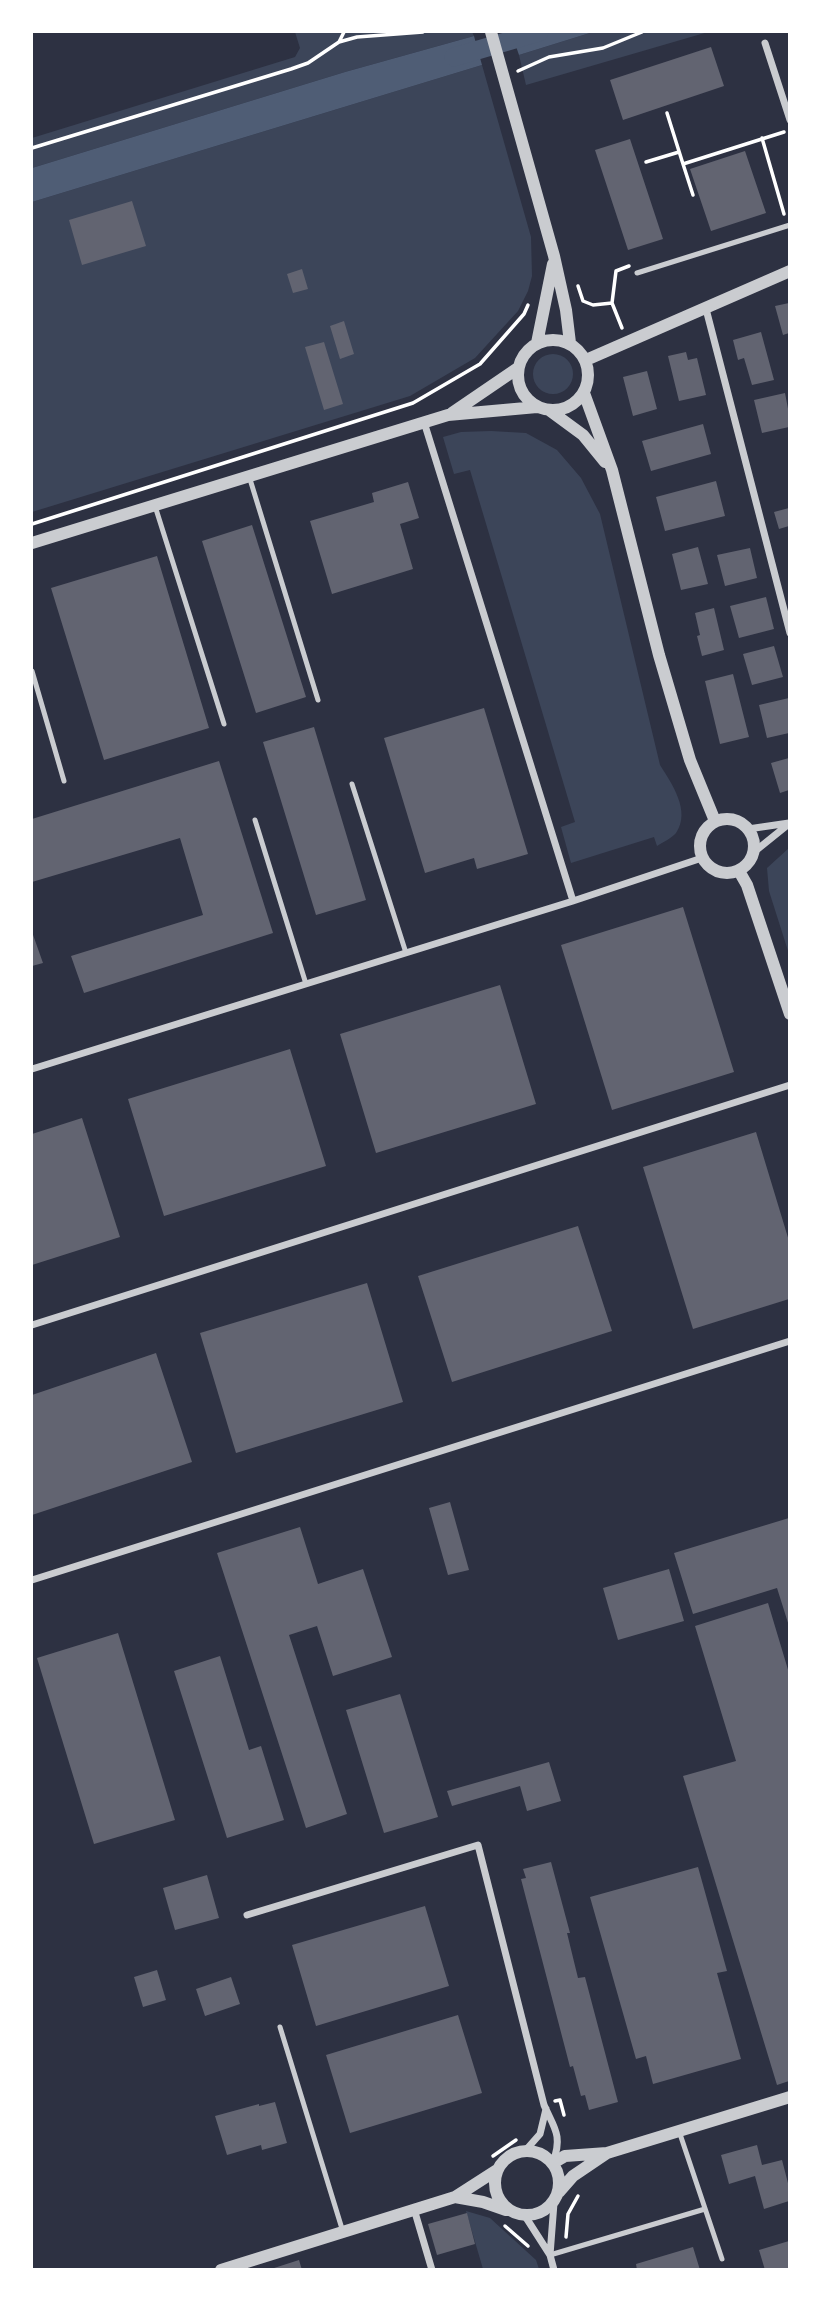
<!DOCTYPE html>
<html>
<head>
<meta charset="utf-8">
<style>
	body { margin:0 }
	#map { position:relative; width:821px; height:2301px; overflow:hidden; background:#2d3142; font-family:Ubuntu,sans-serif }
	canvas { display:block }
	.frame { position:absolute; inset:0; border:33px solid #fff; pointer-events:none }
</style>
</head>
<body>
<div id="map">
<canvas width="821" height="2301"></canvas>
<div class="frame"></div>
</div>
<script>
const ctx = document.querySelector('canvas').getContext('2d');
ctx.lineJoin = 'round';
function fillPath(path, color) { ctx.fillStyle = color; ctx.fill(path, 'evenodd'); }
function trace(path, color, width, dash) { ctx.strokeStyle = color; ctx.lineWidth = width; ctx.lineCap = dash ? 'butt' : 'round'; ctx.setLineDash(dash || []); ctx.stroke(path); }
fillPath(new Path2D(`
	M295,32H472L474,36L345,72L32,168V138L295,57L300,48Z
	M593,32H708L526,85L519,55Z
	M482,65L531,237L532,276L528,291L518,311L475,358L410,396L32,512V202Z
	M533 374a20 20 0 1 1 40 0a20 20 0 1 1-40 0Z
	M491,431L526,433L557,450L581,478L600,514L660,765C672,784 691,811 676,833C672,838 663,842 657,846L654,837L571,863L561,827L575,822L470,470L454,474L443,437L461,432Z
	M789,848V954L769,891L767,868Z
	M466,2211L490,2218L536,2260L539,2269H483Z`), '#3c4559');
fillPath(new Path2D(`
	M511,32H593L519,55Z
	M474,36L482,65L32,202V168L345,72Z`), '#4f5d75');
trace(new Path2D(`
	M454,57L539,32`), '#4f5d75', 19);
fillPath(new Path2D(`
	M711,47L724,86L623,120L610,80Z
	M630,139L663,239L628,250L595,150Z
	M745,151L766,213L711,231L690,169Z
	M132,201L146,246L82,265L69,220Z
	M302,269L308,289L293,293L287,274Z
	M789,303V333L783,335L775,306Z
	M344,321L354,354L340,359L330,326Z
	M761,332L774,380L752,385L744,358L738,360L733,340Z
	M324,342L343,404L324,410L305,347Z
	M686,352L688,360L697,358L706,395L679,401L668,356Z
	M647,371L657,409L633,416L623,377Z
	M785,393L789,414V427L762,433L754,400Z
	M703,424L711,454L651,471L642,441Z
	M716,481L725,516L665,531L656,497Z
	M408,482L419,518L400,524L413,569L332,594L310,521L374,502L372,493Z
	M789,508V526L779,529L774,512Z
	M252,525L306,697L256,713L202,541Z
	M698,547L708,584L681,590L672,554Z
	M750,548L757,578L725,586L717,555Z
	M157,556L209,728L104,760L51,588Z
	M766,597L774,629L739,638L730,606Z
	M714,608L724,650L702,656L697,636L700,635L695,613Z
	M774,646L783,677L752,685L743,654Z
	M733,674L749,737L720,744L705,681Z
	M789,698V733L767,738L759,705Z
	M484,708L528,854L477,869L474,858L425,873L384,738Z
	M314,727L366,900L316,915L263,742Z
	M789,758V790L780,793L771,763Z
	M219,761L273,933L84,993L71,956L203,915L180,838L32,882V819Z
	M683,907L734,1072L612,1110L561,945Z
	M32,932L43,963L32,966Z
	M500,985L536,1104L376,1153L340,1034Z
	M290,1049L326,1166L164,1216L128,1099Z
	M82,1118L120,1237L32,1265V1134Z
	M756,1132L789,1241V1299L693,1329L643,1167Z
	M578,1226L612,1331L452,1382L418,1276Z
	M367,1283L403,1402L236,1453L200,1333Z
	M156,1353L192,1462L32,1515V1395Z
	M450,1502L469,1570L448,1575L429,1508Z
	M789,1518V1626L777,1588L693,1614L674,1553Z
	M300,1527L318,1584L363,1569L392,1657L333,1676L317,1626L289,1635L347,1814L306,1828L217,1553Z
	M669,1569L684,1621L618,1640L603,1588Z
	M768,1603L789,1673V2081L777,2085L683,1776L736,1761L695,1626Z
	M118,1633L175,1820L94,1844L37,1658Z
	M220,1656L249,1750L261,1746L284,1820L227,1838L174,1671Z
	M400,1694L438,1817L384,1833L346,1710Z
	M549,1762L561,1801L527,1811L520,1786L452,1806L447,1791Z
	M551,1862L570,1933H567L578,1978L585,1977L618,2102L589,2110L585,2095L581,2096L573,2066L570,2067L521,1879L526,1878L523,1869Z
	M698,1867L727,1971L717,1973L741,2059L653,2084L646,2056L636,2059L590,1897Z
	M207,1875L219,1918L175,1930L163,1888Z
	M425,1906L449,1986L316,2026L292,1945Z
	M157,1970L166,2000L143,2007L134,1977Z
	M231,1977L240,2004L205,2016L196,1989Z
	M458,2015L482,2093L350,2133L326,2055Z
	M275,2102L287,2143L262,2150L261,2145L227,2155L215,2116L259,2104V2106Z
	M757,2145L762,2165L782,2160L789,2187V2201L764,2209L755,2176L729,2184L721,2155Z
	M467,2213L475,2244L437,2255L428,2224Z
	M789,2241V2268L765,2270L759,2250Z
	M693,2247L700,2270H637L636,2264Z
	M299,2260L302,2270H271V2269Z`), '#626471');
trace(new Path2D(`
	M339,42L344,32
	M518,71L549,57L603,48L642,32
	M667,113L683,164
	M762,138L784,214
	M32,148L291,69L308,63L339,42L357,37L423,32
	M646,162L679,152
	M693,195L683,164L784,132
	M578,286L583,301L593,305L612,303L622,328
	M612,303L616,271L629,266
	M32,524L413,403L480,364L524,314L528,305
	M555,2101L560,2100L564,2115
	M493,2156L516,2140
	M505,2226L528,2246
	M566,2237L568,2214L578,2196`), '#fff', 3.5);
trace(new Path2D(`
	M637,273L790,225
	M249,476L318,700
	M155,506L224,724
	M32,671L64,781
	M352,784L406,953
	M255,820L306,984
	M280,2027L343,2232
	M679,2131L722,2259
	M550,2255L705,2209`), '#caccd0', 5);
trace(new Path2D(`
	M765,43L790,120
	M706,309L790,633
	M424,422L573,901
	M748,829L789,823
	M754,852L790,823
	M32,1069L573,901L702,858
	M32,1325L790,1085
	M32,1580L790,1341
	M247,1915L478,1845L544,2105C554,2128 563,2135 553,2162
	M525,2151L540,2134L546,2109
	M414,2209L432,2270
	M525,2216L550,2255L554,2270
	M550,2255L554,2203`), '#caccd0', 7);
trace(new Path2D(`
	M491,32L554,256L566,310L570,343
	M518 375a35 35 0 1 1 70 0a35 35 0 1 1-70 0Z
	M537,343L553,264
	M586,360L790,271
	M584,393L612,470L659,655L690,760L715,821
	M549,410L583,435L605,462
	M452,413L518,368
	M32,543L448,415L537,407
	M700 846a27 27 0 1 1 54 0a27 27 0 1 1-54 0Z
	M739,871L747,885L790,1014
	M495 2183a32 32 0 1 1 64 0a32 32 0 1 1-64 0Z
	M553,2163L565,2156L607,2153L790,2097
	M559,2192L573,2176L607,2153
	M455,2197L483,2202L506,2210
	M221,2270L455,2197L497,2170`), '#caccd0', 12);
</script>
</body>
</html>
